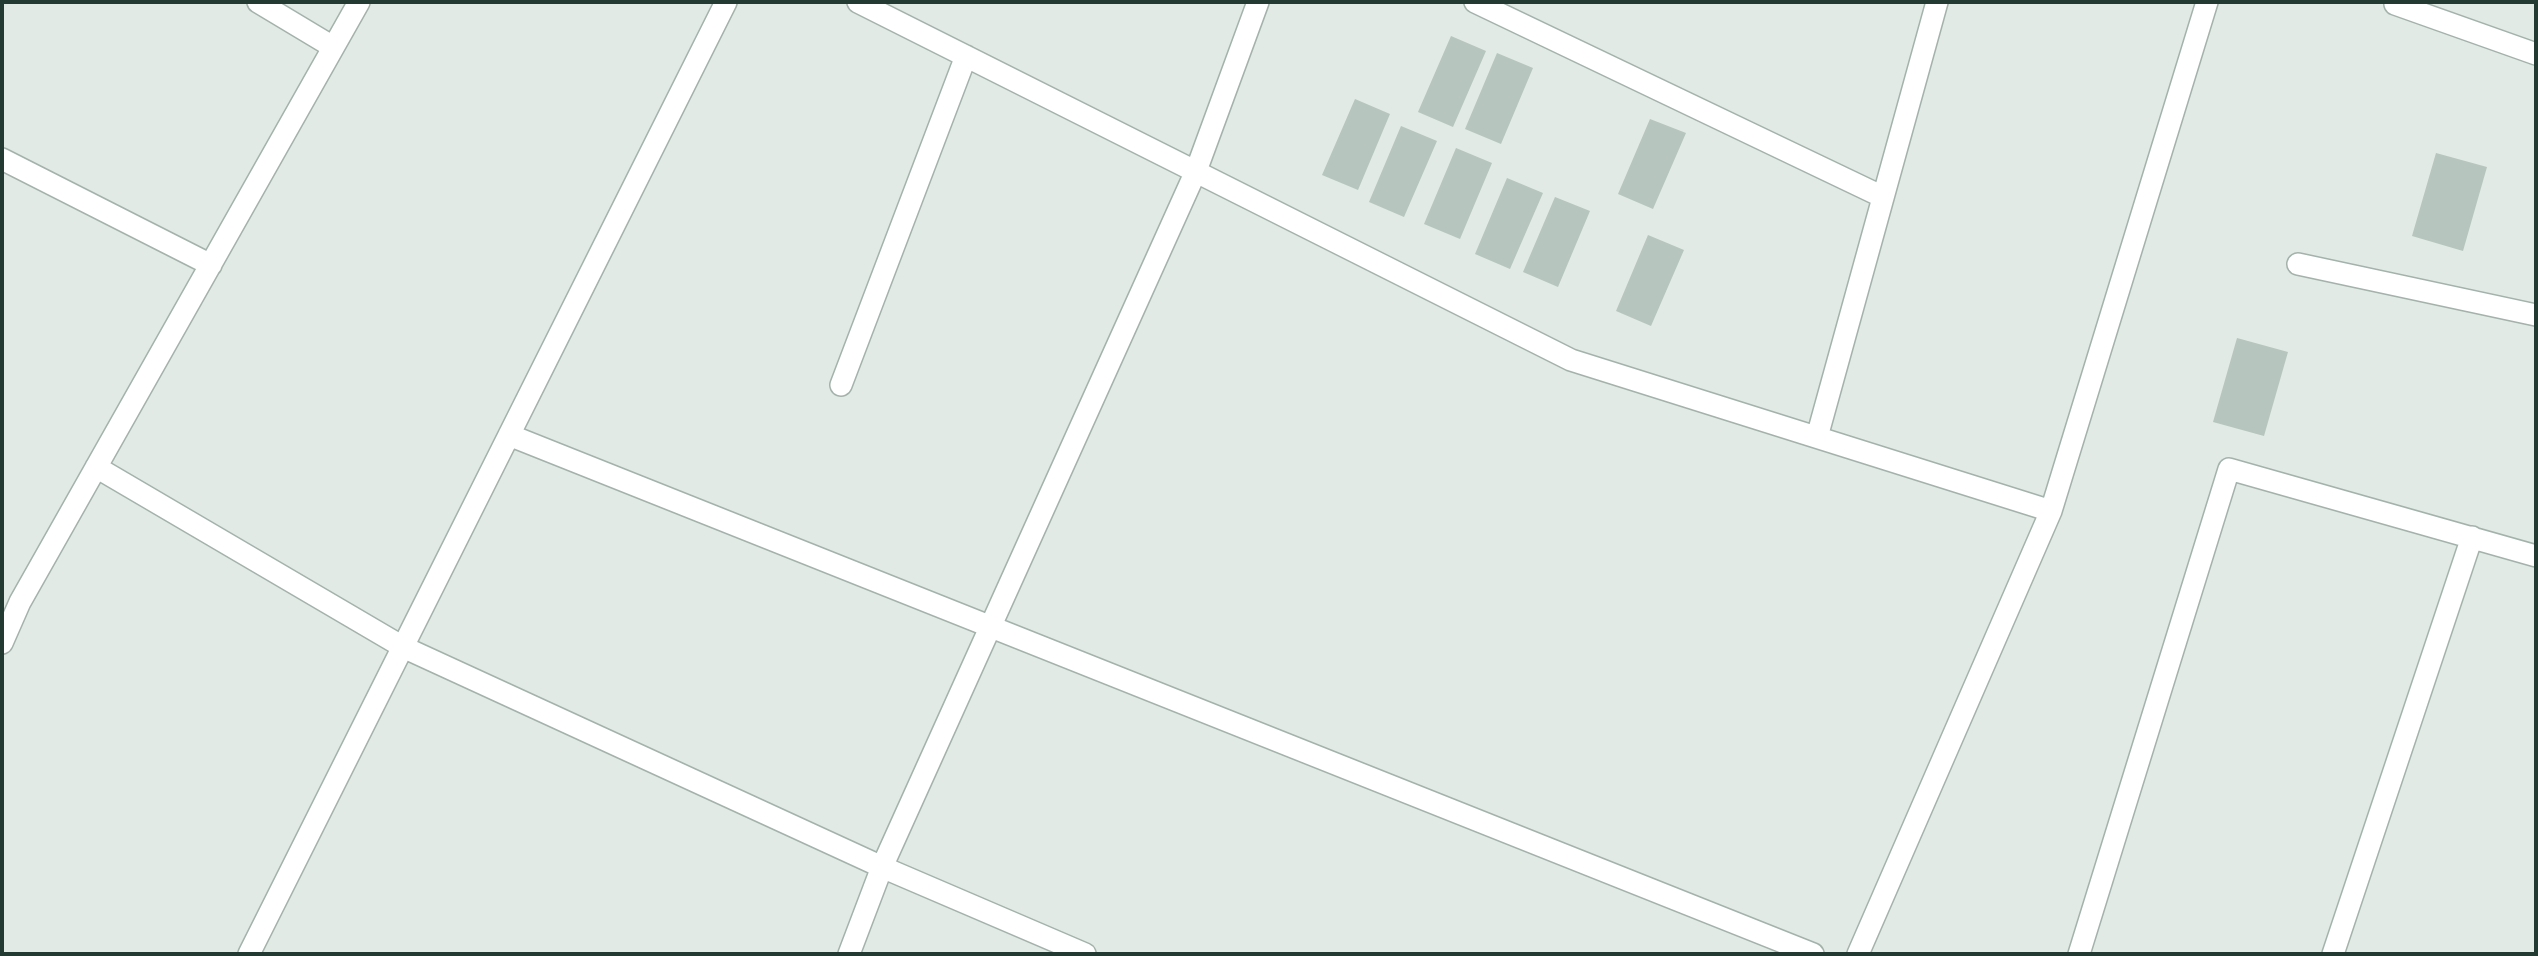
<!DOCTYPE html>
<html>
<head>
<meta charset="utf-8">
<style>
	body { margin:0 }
	#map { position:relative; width:2538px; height:956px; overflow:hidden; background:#e1eae5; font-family:Mulish,sans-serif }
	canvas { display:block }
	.frame { position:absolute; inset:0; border:4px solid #223a32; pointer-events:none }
</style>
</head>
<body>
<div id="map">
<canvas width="2538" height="956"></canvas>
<div class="frame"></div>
</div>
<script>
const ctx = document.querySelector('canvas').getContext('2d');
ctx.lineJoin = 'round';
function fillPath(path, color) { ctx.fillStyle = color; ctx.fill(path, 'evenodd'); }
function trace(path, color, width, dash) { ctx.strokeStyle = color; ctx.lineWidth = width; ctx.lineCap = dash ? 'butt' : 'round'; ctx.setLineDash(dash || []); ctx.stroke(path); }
fillPath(new Path2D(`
	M1451,36L1486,51L1453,127L1418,112Z
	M1497,53L1533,68L1501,144L1465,129Z
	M1355,99L1390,114L1358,190L1322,175Z
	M1650,119L1686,133L1653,209L1618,194Z
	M1401,126L1437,141L1404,217L1369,202Z
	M1456,148L1492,163L1460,239L1424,224Z
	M2436,153L2487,167L2463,251L2412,236Z
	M1507,178L1543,193L1510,269L1475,254Z
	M1555,197L1590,211L1558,287L1523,272Z
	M1648,235L1684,250L1651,326L1616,311Z
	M2237,338L2288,352L2264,436L2213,422Z`), '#b6c5be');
const street = new Path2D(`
	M258,2L333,47
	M858,2L1571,360L2051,511
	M1475,2L1883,197
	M2395,4L2536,54
	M2,159L211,265
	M2298,264L2536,315
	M841,385L966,56
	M509,435L1813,954
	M1817,437L1937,2
	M96,467L403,647L882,867L1085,954
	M2,643L20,602L359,2
	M249,954L726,2
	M849,954L882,867L1196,171L1258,2
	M1858,954L2051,511L2207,2
	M2079,954L2229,469L2536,556
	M2333,954L2472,537`);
trace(street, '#a4b2ac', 24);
trace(street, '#fff', 21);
</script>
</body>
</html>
